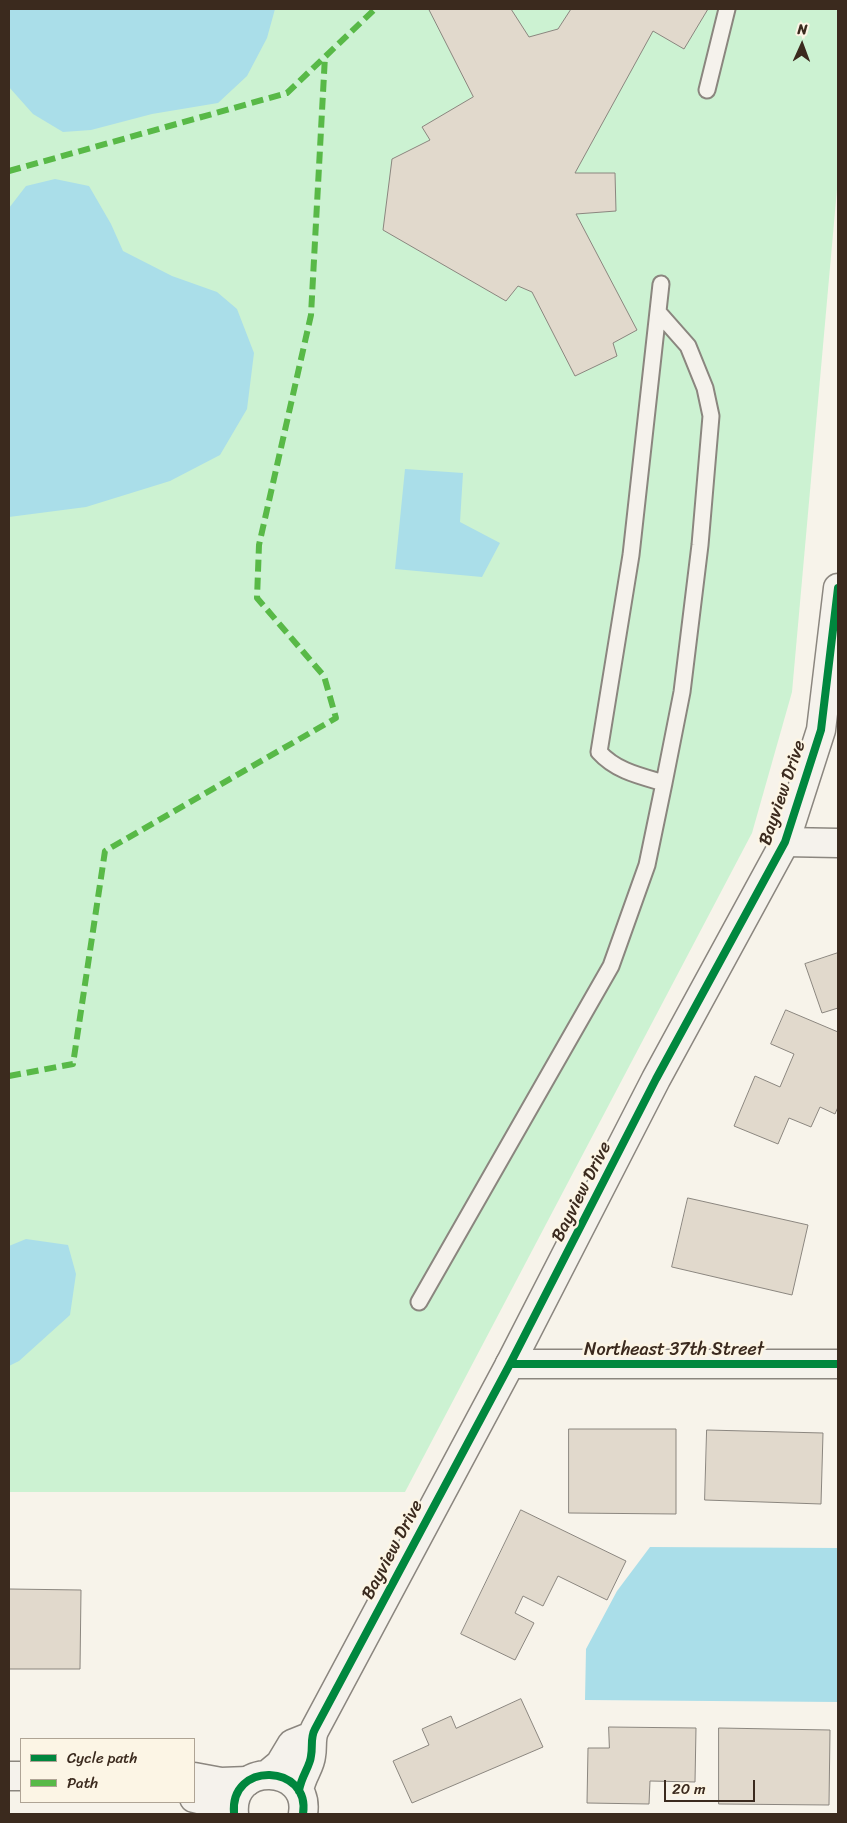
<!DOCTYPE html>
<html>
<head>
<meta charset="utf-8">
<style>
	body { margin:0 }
	#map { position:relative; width:847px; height:1823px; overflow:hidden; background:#f7f3ea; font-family:Sriracha,sans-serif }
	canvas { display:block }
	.frame { position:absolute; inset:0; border:10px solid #3b2a1e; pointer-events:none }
	.legend { position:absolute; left:20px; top:1738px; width:175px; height:65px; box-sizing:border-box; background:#fcf5e5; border:1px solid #afa495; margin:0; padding:6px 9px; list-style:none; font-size:15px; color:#3b2a1e }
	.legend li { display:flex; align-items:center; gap:10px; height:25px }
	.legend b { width:25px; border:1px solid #afa495 }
	.north { position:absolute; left:777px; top:20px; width:50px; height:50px; -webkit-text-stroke:4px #fcf5e5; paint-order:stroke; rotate:2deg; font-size:14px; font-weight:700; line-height:20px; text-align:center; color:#3b2a1e }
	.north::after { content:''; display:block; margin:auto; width:18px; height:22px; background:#3b2a1e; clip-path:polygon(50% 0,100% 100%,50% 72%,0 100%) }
	.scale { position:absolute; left:664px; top:1780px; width:91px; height:22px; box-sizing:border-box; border:2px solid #3b2a1e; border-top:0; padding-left:6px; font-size:15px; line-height:18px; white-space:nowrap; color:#3b2a1e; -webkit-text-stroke:4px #fcf5e5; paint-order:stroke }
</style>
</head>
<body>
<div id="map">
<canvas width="847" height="1823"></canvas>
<div class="frame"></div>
<ul class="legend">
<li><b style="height:6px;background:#00873e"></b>Cycle path</li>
<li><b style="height:6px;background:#58b947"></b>Path</li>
</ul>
<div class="north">N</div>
<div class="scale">20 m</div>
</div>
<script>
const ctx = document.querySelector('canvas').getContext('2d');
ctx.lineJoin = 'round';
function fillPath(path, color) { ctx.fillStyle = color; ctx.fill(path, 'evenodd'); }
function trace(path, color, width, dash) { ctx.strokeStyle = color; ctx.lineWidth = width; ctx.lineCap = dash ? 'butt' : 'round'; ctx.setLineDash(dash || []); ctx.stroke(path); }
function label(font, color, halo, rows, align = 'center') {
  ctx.font = font + ' Sriracha,sans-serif'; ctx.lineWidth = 5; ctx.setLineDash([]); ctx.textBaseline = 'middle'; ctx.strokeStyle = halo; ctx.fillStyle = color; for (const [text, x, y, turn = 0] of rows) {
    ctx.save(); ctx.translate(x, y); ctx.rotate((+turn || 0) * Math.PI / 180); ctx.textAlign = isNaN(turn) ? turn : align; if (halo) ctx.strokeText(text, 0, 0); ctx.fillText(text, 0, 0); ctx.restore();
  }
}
fillPath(new Path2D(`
	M9,9H838V178L792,692L752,833L405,1492H9Z`), '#ccf2d2');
fillPath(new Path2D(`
	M9,9H275L267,38L247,76L218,103L152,114L91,130L63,132L33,114L9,87Z
	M55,179L89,186L111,224L123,251L172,276L217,292L237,309L254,353L247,409L220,455L170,481L86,507L9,517V208L26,186Z
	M405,469L463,473L460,522L500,543L482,577L395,569Z
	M26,1239L68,1245L76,1274L70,1315L19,1361L9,1366V1246Z
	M650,1547L838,1548V1702L585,1700L586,1649L617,1591Z`), '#aadee9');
const building = new Path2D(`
	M429,9H511L529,37L558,29L571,9H708L684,49L653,31L575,173H615L616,211L576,214L637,330L613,343L617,356L575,376L532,292L518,286L506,301L383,230L392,159L430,140L422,127L473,97Z
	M838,953V1008L822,1013L805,964Z
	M786,1010L838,1032V1107L835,1114L820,1107L811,1127L789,1118L778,1144L734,1126L755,1076L780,1087L794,1054L771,1044Z
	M688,1198L808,1225L792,1295L672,1267Z
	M569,1429H676V1514L569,1513Z
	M707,1430L823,1433L821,1504L705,1500Z
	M521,1510L626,1561L607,1600L558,1576L543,1606L523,1596L515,1613L534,1623L515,1660L461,1634Z
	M9,1589L81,1590L80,1669H9Z
	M521,1699L543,1747L412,1803L393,1761L429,1745L422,1729L451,1716L456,1728Z
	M609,1727L696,1728L695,1782L650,1781L649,1804L587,1803L588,1748H609Z
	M719,1728L830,1730L829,1805L719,1804Z`);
fillPath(building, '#e1d9cc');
trace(building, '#8b867f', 1);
const lane = new Path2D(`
	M707,90L727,9
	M658,312L688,346L705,388L711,416L700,545L682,692L664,783
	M419,1302L611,966L647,865L664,783C640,776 616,771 599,752L631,555L661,284`);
const street = new Path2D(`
	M785,842L838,843
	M510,1364H838
	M9,1776H21
	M194,1777L221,1782L248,1781
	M194,1798L214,1803L229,1814`);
const secondary = new Path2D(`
	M268,1774L280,1764L292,1744L312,1736
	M299,1791C301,1776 310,1767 311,1756C313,1746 310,1738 315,1729L510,1364L656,1079L785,842L821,730L838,588
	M234,1814C229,1760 311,1764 303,1814`);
trace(lane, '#8b867f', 19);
trace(street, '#8b867f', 31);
trace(secondary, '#8b867f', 31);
trace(lane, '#f5f2ec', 15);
trace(street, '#f5f2ec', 28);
trace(secondary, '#f5f2ec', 28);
trace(new Path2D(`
	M9,171L287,93L375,9
	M9,1076L73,1064L105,851L336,718L324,676L257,598L259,545L311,315L325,56`), '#58b947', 6, [12, 6]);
trace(new Path2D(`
	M510,1364H838
	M299,1791C301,1776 310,1767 311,1756C313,1746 310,1738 315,1729L510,1364L656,1079L785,842L821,730L838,588
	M234,1814C229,1760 311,1764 303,1814`), '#00873e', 8);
label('18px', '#3b2a1e', '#fcf5e5', [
	["Bayview Drive",783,793,-71],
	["Bayview Drive",582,1192,-63],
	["Northeast 37th Street",674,1350],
	["Bayview Drive",393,1550,-62]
]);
</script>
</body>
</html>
